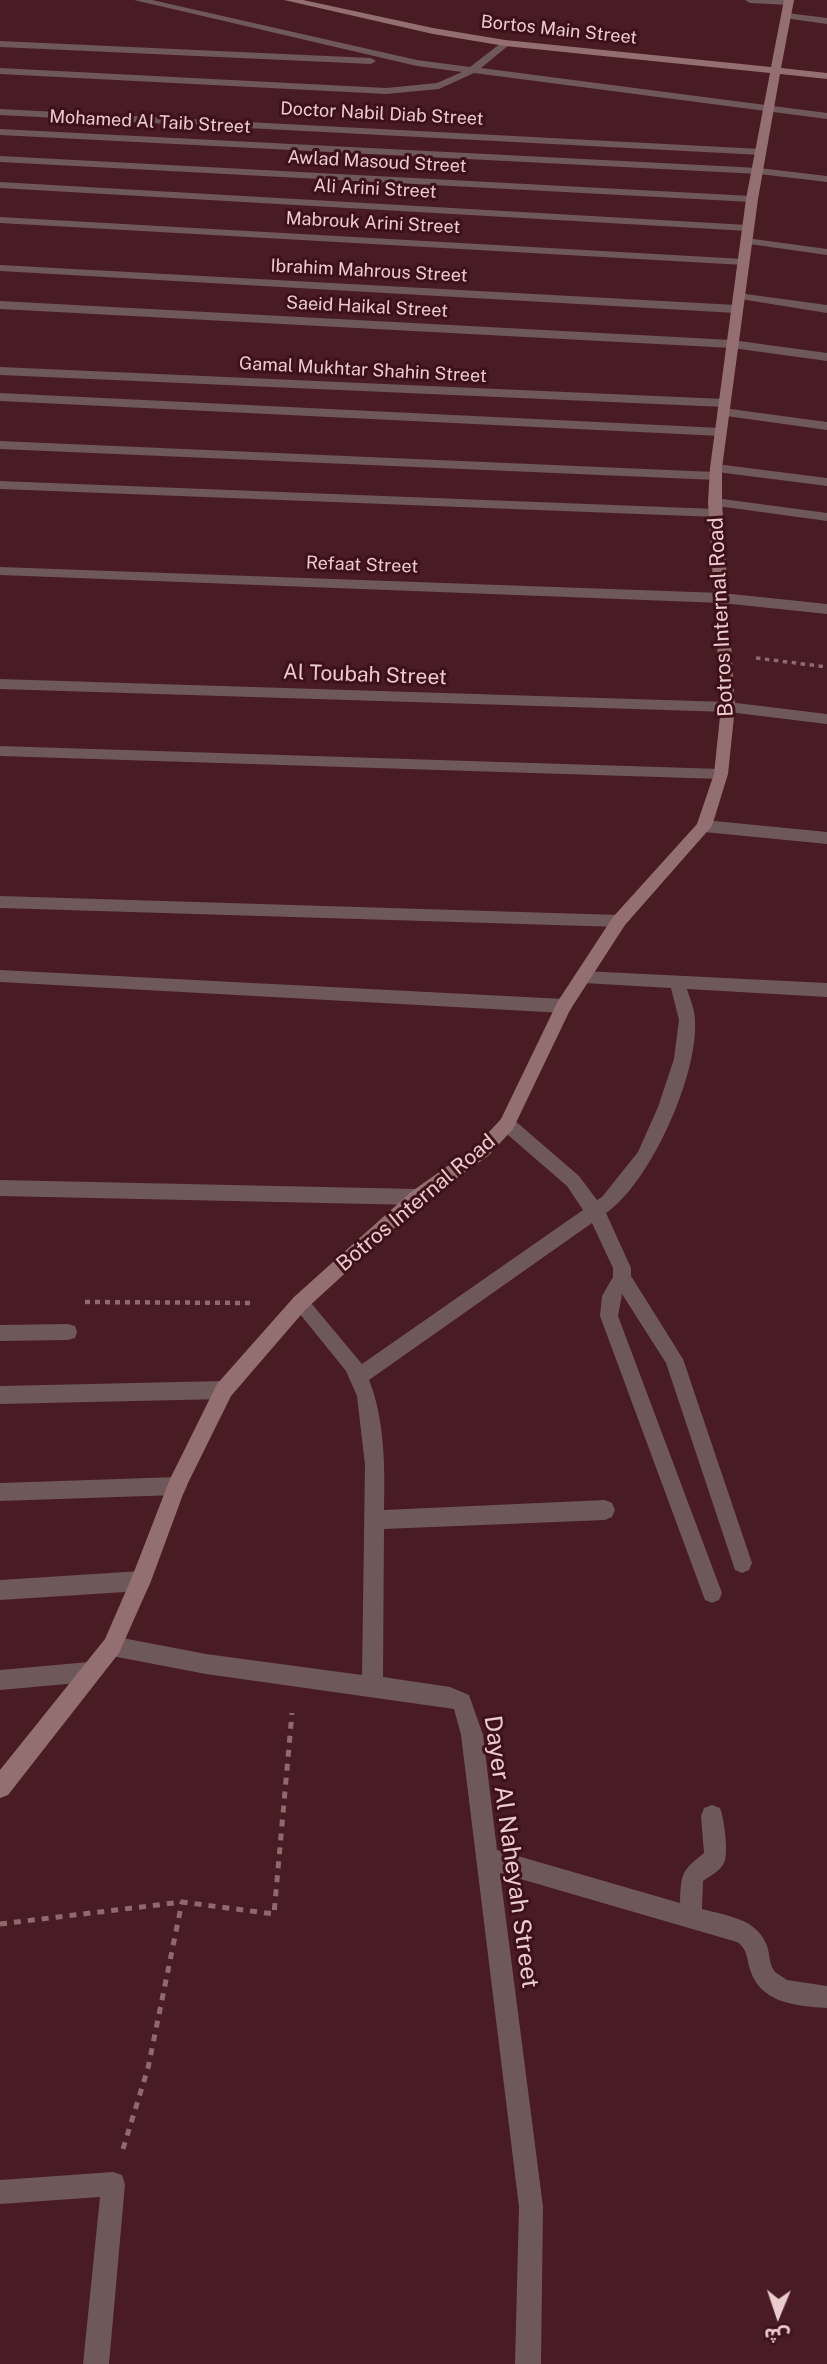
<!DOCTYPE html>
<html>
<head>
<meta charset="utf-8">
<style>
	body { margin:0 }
	#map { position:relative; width:827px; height:2364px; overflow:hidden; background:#491b22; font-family:"Public Sans","Noto Sans Arabic",sans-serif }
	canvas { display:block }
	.north { position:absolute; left:743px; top:2280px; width:70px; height:70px; -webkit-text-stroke:5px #3e1119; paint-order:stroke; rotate:182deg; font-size:19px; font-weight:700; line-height:28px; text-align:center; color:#ebccce }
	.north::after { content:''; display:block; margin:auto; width:24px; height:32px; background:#ebccce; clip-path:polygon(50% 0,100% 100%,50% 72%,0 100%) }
</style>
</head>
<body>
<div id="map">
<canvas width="827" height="2364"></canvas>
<div class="north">ش</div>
</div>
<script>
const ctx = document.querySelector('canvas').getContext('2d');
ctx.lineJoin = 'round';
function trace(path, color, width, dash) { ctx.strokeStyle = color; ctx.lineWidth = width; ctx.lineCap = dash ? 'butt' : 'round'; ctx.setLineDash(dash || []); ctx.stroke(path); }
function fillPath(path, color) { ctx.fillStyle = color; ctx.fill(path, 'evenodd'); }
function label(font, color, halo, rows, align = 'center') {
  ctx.font = font + ' "Public Sans",sans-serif'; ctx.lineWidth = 6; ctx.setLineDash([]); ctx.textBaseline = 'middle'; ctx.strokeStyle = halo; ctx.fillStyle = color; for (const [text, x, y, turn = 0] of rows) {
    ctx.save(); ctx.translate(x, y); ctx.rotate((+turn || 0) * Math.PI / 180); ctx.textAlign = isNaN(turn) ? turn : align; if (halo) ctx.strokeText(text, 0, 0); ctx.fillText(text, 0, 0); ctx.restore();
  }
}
trace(new Path2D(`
	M756,658L827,667`), '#90696e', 3.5, [4.5, 4.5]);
trace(new Path2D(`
	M85,1302L255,1303`), '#90696e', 4.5, [5, 5]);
trace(new Path2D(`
	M0,1924L182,1902L274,1914L292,1713
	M123,2149L148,2068L182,1902`), '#90696e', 5, [7, 7]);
fillPath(new Path2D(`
	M134,0H152L417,60L470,67L505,40L510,43L509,45L481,68L827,113V119L474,73L439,89L386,94L0,74V68L386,88L437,83L462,72L417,66Z
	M745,0H792L794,2L789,5L750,3Z
	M787,13L827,18V24L784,18L782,16Z
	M0,41L371,58L376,61L371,64L0,47Z
	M0,109L761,149L766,152L761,155L0,115Z
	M0,129L759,168L827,176V182L759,174L0,135Z
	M0,156L752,196L758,199L752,202L0,162Z
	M0,182L748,225L754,228L748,231L0,188Z
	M0,217L744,259L750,262L744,265L0,223Z
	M746,238L827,249V255L742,243V239Z
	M0,265L736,305L742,309L736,313L0,271Z
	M738,293L827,305V313L734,298L732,296Z
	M0,301L732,340L827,353V361L732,348L0,309Z
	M0,367L724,399L730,403L724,407L0,375Z
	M0,393L721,428L727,432L721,436L0,401Z
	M723,408L827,422V430L719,415L717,412Z
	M0,441L715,472L710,468L716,464L827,478V486L717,472L722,476L716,480L0,449Z
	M0,481L716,509L723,513L716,517L0,489Z
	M715,498L827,513V521L710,505V499Z
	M0,567L722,593L827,604V614L722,603L0,575Z
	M0,679L728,702L827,714V724L728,712L0,689Z
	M0,746L721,769L728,774L721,779L0,756Z
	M704,820L827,832V844L704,832L696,826Z
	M0,896L619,915L627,921L619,927L0,908Z
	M0,970L564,999L570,1001L572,1006L570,1011L564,1013L0,982Z
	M583,971L827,983V997L687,989C690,999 695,1010 695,1021C698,1075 651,1182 606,1213L631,1268V1276L683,1359L752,1563L749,1570L742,1573L735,1570L666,1363L622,1294L618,1316L722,1593L719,1600L712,1603L705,1600L600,1316L602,1296L613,1277V1268L592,1223L369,1380C385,1420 385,1468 384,1510L605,1500L612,1503L615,1510L612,1517L605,1520L384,1529L383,1677L450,1687L469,1695L483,1735L497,1850L680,1903C681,1874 681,1871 704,1853L701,1816L704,1808L712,1805L720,1808C724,1818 729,1854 724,1863C720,1871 710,1876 703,1881L702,1909C727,1916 757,1918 767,1946C770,1955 769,1964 775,1972L787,1980L827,1986V2008C795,2006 758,2003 749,1966C746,1955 747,1949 737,1942L500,1873L543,2207L541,2364H515L519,2207L461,1735L454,1709L206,1674L112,1656L105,1653L102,1646L105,1639L112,1636L206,1654L362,1675L365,1465L357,1396L346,1371L291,1303L294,1297L300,1295L306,1297L362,1364L583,1210L567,1186L501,1129L498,1124L501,1119L507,1117L513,1119L579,1176L597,1200L602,1197L638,1152L658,1107L674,1059L679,1020L671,988L583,983L575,977Z
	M0,1180L417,1189L423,1192L426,1197L423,1202L417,1205L0,1196Z
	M68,1324L75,1326L77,1332L75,1338L68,1340L0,1341V1325Z
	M224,1381L231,1384L233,1390L231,1396L224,1399L0,1404V1386Z
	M177,1477L184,1479L187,1486L184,1493L177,1495L0,1501V1483Z
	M141,1571L148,1574L151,1581L148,1588L141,1591L0,1600V1580Z
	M89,1662L96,1665L99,1672L96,1679L89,1682L0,1690V1670Z
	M113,2172L122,2175L125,2184L109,2364H83L100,2197L0,2204V2180Z`), '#6f5859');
fillPath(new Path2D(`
	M284,0H303L433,28L505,40L771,67L784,0H794L781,68L827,73V79L780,74L758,199L722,468V502L735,707L728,774L712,826L625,925L570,1010L513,1129L488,1156L423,1202L306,1309L231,1396L185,1489L151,1581L119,1653L8,1795L0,1798V1770L105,1639L132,1577L170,1479L217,1384L294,1297L411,1192L476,1146L501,1119L558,1001L613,917L697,824L714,774L721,707L708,502L710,468L746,199L770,73L505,46L433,34Z`), '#946f72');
label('18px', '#ebccce', '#3e1119', [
	["Bortos Main Street",559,30,6],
	["Doctor Nabil Diab Street",382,114,3],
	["Mohamed Al Taib Street",150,122,3],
	["Awlad Masoud Street",377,162,3],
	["Ali Arini Street",375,189,3],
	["Mabrouk Arini Street",373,223,3],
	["Ibrahim Mahrous Street",369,271,3],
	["Saeid Haikal Street",367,307,3],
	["Gamal Mukhtar Shahin Street",363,370,3],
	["Refaat Street",362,565,2]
]);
label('21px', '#ebccce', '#3e1119', [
	["Botros Internal Road",721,617,-93],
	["Al Toubah Street",365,675,2],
	["Botros Internal Road",416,1203,-40]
]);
label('24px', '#ebccce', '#3e1119', [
	["Dayer Al Naheyah Street",511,1852,82]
]);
</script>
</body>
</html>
